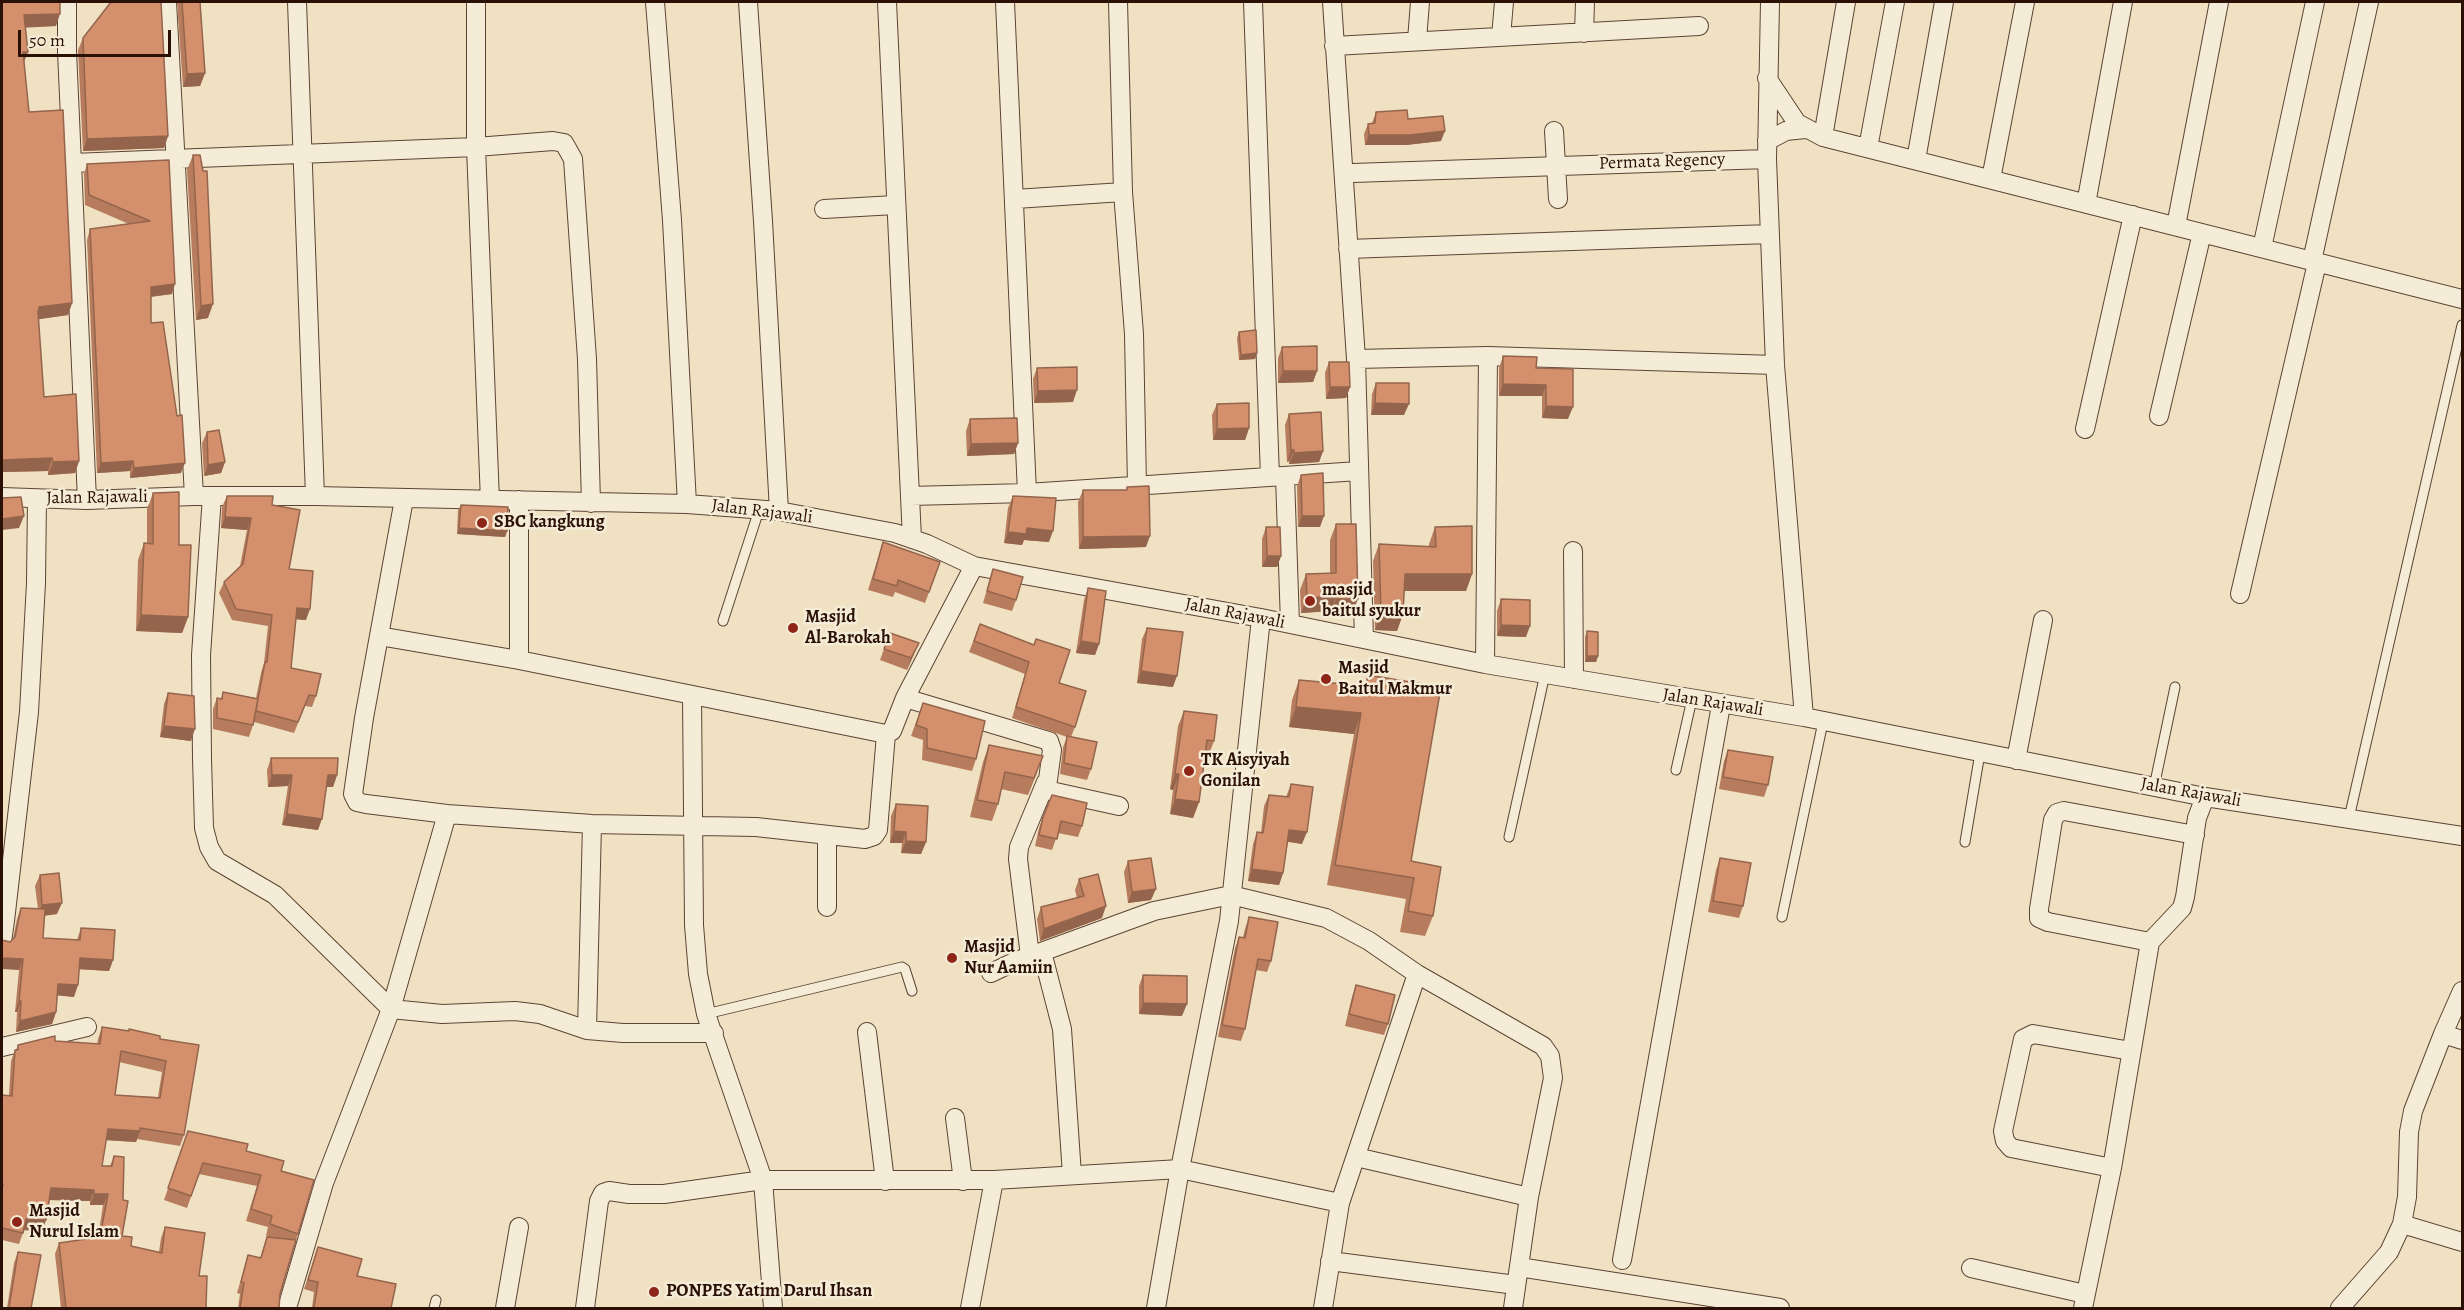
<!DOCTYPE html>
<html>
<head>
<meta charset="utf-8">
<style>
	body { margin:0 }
	#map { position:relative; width:2464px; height:1310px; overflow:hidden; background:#efe1c2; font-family:Alegreya,serif }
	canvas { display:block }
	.frame { position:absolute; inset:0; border:3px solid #2b1005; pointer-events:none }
	.scale { position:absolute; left:18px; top:30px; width:153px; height:27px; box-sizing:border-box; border:3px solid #2b1005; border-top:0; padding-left:8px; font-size:18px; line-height:21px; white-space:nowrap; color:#2b1005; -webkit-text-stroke:4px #f5ecd7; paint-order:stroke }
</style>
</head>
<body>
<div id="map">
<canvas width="2464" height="1310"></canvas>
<div class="frame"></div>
<div class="scale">50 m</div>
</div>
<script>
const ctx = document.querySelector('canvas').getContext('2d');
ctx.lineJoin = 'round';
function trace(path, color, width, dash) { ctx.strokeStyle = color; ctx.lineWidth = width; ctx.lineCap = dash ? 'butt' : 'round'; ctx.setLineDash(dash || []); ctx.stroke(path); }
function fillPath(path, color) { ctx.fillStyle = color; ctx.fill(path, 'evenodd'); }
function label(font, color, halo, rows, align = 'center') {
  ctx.font = font + ' Alegreya,serif'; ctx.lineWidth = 5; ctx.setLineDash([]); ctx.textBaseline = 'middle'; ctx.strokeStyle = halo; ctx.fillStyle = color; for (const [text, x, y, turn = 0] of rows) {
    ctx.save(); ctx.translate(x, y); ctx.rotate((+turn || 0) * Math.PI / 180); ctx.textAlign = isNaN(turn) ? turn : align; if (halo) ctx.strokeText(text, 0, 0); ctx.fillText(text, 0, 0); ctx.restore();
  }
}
const service = new Path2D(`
	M723,621L759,510
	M1676,770L1692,699
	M2154,787L2175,687
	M2349,818L2462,325
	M1509,837L1545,674
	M1965,842L1980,753
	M1782,917L1823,722
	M706,1014L902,967L905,969L912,991
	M434,1308L436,1300`);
const minor = new Path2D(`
	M67,2V51L87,500
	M167,2L194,496
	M297,2L315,496
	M476,2V147L490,501
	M655,2L672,220L687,504
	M748,2L763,221L779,511
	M887,2L912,539
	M1005,2L1027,493
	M1118,2L1123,192L1134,334L1137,486
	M1253,2L1270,477
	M1332,2L1356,359L1488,356L1775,365
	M1770,2L1767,159L1775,365L1804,717
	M1584,33L1585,2
	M1501,37L1504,2
	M1417,40L1420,2
	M1334,46L1699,26
	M1767,78L1797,123L1823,137L2462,299
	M1554,131L1558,199
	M1823,137L1846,2
	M1767,141L1786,131L1805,129
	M1868,148L1895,2
	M1916,160L1944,2
	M72,163L476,147L553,141L564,143L573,159L587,359L591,503
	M1353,173L1767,159
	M1991,179L2025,2
	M1015,199L1123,192
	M2086,204L2123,2
	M824,209L895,205
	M2176,226L2219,2
	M2262,248L2315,2
	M1348,249L1769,234
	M2312,261L2369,2
	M1356,359L1364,639
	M2159,416L2202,233
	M2085,429L2133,215
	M1285,476L1290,624
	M212,496L201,655L202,759L204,828L209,847L217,861L275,895L391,1009L442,1014L515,1011L540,1014L587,1030L623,1033H714
	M910,496L1027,493L1359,471
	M2,497L87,500L194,496H315L687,504L779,511L895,533L927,544L974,566L1261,618L1485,664L1804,717L2205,797L2462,836
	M404,499L364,718L353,794L357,802L366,804L447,814L592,824L756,827L865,839L874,836L878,830L886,734L892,731L905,698L974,566
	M1573,551L1574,679
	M2240,594L2317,263
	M379,636L519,660L886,734
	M519,660V500
	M1485,664L1488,356
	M692,695L694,925L698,974L706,1014L763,1180L773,1308
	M905,698L1049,741L1052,750L1047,787L1051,791L1119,806
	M2016,760L2043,620
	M827,907V836
	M2,919L5,921L2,942
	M5,921L29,712L36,583L37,500
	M2150,942L2048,922L2039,918V909L2053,820L2057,813L2064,811L2195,835
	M1042,952L1062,1029L1072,1175
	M1030,956L1018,859L1019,847L1046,782
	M991,973L1014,962L1154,911L1231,895L1326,918L1369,941L1417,974L1543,1046L1550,1056L1553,1078L1529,1197L1513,1308
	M587,1030L592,824
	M867,1032L885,1181
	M2443,1034L2462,1040
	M2,1047L87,1027
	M955,1118L963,1181
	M1356,1157L1529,1197
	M2112,1168L2011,1148L2005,1141L2003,1131L2023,1039L2033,1034L2131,1051
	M2402,1224L2462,1242
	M1622,1260L1721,705
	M1330,1261L1516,1285
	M1519,1267L1780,1308
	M1971,1268L2085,1294
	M287,1308L324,1183L391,1009L447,814
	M505,1308L519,1227
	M585,1308L599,1201L603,1193L609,1191L629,1194H664L763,1180H994L1180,1169L1340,1203
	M970,1308L994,1180
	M1156,1308L1180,1169L1229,921L1261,618
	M1323,1308L1340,1203L1417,974
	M2083,1308L2112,1168L2150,942L2182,908L2185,897L2197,818L2205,797
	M2340,1308L2389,1252L2402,1224L2407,1197L2409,1132L2413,1111L2443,1034L2462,991`);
trace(service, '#5c4434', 11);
trace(minor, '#5c4434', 20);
trace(service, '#f5ecd7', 9);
trace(minor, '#f5ecd7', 18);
fillPath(new Path2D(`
	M2,2L56,26L25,27L28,52L24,61L29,112L72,303L68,315L38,319L44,397L79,461L75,473L48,475V471L2,472Z
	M109,2H161L168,136L164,148L83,151L78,50L83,38L109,4Z
	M177,2H211H200L205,73L200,86L183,87Z
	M1376,112L1408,119L1441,141L1406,145H1365L1364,134L1368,124L1372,123Z
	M193,155L203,171L208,318L196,320L187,170Z
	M169,160L172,294L151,297V323L181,473L130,478V471L97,473L87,240L90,229L129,224L85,205L84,174L87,164Z
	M1239,332L1257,353L1255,359L1239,360L1237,338Z
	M1282,347L1317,371L1313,382L1278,383V358Z
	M1503,356L1536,368L1568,419L1542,418V396H1499V368Z
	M1329,362L1350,387L1346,398L1326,399L1325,373Z
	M1037,368L1073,402L1034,403L1033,379Z
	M1376,383L1404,415H1371L1372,394Z
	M1217,404L1249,428L1245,440H1213L1212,415Z
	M1289,414L1323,451L1319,462L1289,464V461L1287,462L1285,425Z
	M970,419L1018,443L1014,454L967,456L966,431Z
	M207,432L225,462L221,473L204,476L202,443Z
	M1301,475L1320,527H1298L1297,486Z
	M1127,487L1146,547L1079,549L1078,502L1083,490H1126Z
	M153,493L179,545L188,617L182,633L136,631L138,560L144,543L147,544V509Z
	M227,496L272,505L289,569L306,620L296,619L291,668L316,696L312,707L305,706L294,733L254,722L249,737L213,729V709L217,698L221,699L223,692L256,698L261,673L264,663L268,626L232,620L219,593L224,582L240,566L247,530L221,528L222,507Z
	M1013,496L1049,542L1024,540L1022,545L1004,543L1008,508Z
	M461,505L507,531L505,537L457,534L458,510Z
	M1336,524L1352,615H1331V611L1301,613L1300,590L1306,574L1330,573V540Z
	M1266,527L1281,556L1277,567H1262V539Z
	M1435,527L1472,574L1466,591H1404L1403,614L1397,631L1375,630L1373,561L1379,544L1429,547V544Z
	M883,542L940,562L925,603L895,592L893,597L868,590Z
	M993,569L1016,600L1012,611L983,603Z
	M1088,588L1099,644L1095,655L1076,653L1084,600Z
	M1501,599L1526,637L1497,636V611Z
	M980,624L1059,683L1075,727L1071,737L1091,769L1087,780L1060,774L1063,747L1067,737L1012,718L1025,674L969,652Z
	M1147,628L1173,687L1137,683L1142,639Z
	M1587,631L1598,656L1596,662H1585V637Z
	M890,633L914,654L907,670L880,660Z
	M1368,675L1411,861L1433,916L1425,936L1400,932L1406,899L1327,885L1354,734L1289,727L1292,700L1299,680L1364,686Z
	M168,693L191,741L160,737L164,704Z
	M923,703L976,759L972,771L922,760L923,740L911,736Z
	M1184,711L1214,741L1208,757L1205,756L1199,802L1193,818L1170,814L1173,790L1170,789L1178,726Z
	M989,745L1037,773L1028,795L1001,789L998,804L992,821L970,817L983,762Z
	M1728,750L1768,785L1764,797L1719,789L1724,761Z
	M271,758L337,775L333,787H327L318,830L282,825L288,786L268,787L267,770Z
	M1291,784L1302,844L1288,842L1283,873L1279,885L1248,881L1253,844L1257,832L1261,833L1264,806L1269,795L1286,797Z
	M896,804L926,842L921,854L901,853L902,843H890L891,816Z
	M1043,817L1082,826L1078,837L1058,833L1052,850L1035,846L1039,828Z
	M1720,858L1743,906L1739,918L1708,912L1716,870Z
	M1128,861L1151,900L1128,903L1124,872Z
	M40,875L57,914L44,916L43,938L77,940L81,928L113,960L109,971L79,969L74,997L57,995L56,1012L52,1024L16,1032L17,1012H15L19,970L10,942L13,939L17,919L21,908L38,909L35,886Z
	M1079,879L1102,918L1040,941L1037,919L1041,907L1077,898L1075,890Z
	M1249,917L1271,961L1267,972L1256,970L1245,1029L1241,1041L1218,1037L1235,948L1239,937H1243L1245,929Z
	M1143,975L1182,1016L1139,1014V986Z
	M1356,985L1388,1024L1384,1035L1345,1026L1352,997Z
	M102,1027L128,1031L129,1029L160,1039L184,1135L180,1146L137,1139L136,1142L106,1140L102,1166H110L114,1156L122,1236L131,1246L159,1252L161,1238L165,1227L199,1276L206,1308H61L55,1254L59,1243L98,1238L103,1205H90V1201L50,1200L46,1220L42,1231L24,1230L19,1244L2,1240V1095H9L11,1061L15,1050H16L18,1045L55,1041L97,1044L98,1039ZM119,1062L162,1072L158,1097L115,1095Z
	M188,1131L246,1151L281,1171L298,1234L280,1294L279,1308H238L240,1294L237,1293L248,1255L260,1258L267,1237L271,1238L266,1236L268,1227L246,1221L257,1186L199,1174L187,1208L164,1200Z
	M318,1247L357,1276L391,1308H312L314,1292L304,1289Z
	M18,1252L31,1308H7L14,1263Z`), '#b67c5d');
fillPath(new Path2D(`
	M60,14L56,26L19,28L24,15Z
	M23,52H28L23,64Z
	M205,73L200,86L183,87L187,74Z
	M1445,131L1441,141L1406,145H1365L1369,135Z
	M168,136L164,148L83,151L87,139Z
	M175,284L172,294L148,297L151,287Z
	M72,303L68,315L34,320L39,307Z
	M213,304L208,318L196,320L201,306Z
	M1257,353L1255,359L1239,360L1241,355Z
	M1283,371H1317L1313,382L1278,383Z
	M1503,384L1546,385L1542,396H1499Z
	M1330,387H1350L1346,398L1326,399Z
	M1077,390L1073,402L1034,403L1038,391Z
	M1375,403L1409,404L1404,415H1371Z
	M1546,406L1573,407L1568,419L1542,418Z
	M1249,428L1245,440H1213L1217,429Z
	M1018,443L1014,454L967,456L971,444Z
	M1291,450H1294L1289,461L1287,462Z
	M1323,451L1319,462L1289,464L1294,453Z
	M52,458L48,471L2,472V460Z
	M79,461L75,473L48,475L53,462Z
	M133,461L130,471L97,473L101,463Z
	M225,462L221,473L204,476L208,465Z
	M185,463L181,473L130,478L134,468Z
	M24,516L19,528L2,530V519Z
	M1302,516H1324L1320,527H1298Z
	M225,517L251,518L247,530L221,528Z
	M459,528L507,531L505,537L457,534Z
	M1027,528L1053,531L1049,542L1024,540L1022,545L1004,543L1008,532Z
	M1150,536L1146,547L1079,549L1083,537Z
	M1267,556H1281L1277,567H1262Z
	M1405,574H1472L1466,591H1399Z
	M1336,596L1331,611L1301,613L1307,598Z
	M1336,599H1358L1352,615H1331Z
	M297,608L310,609L306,620L293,619Z
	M1381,613L1403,614L1397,631L1375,630Z
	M141,615L188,617L182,633L136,631Z
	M1501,625L1530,626L1526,637L1497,636Z
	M1081,641L1099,644L1095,655L1076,653Z
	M919,643L914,654L907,670L911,658Z
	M1587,656H1598L1596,662H1585Z
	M1141,671L1177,676L1173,687L1137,683Z
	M1296,707L1361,713L1354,734L1289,727Z
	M164,726L195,729L191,741L160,737Z
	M1175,774H1179L1173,790L1170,789Z
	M272,775H292L288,786L268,787Z
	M328,775H337L333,787H324Z
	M1175,799L1199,802L1193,818L1170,814Z
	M287,814L322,819L318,830L282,825Z
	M1289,830L1307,832L1302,844L1285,841Z
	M894,831L906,832L902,843H890Z
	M906,841L926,842L921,854L901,853Z
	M1252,869L1283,873L1279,885L1248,881Z
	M1156,889L1151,900L1128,903L1132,892Z
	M62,903L57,914L38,916L42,905Z
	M1106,906L1102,918L1040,941L1044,929Z
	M2,958L23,959L19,970L2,969Z
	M80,958L113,960L109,971L76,969Z
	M58,984L78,985L74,997L54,995Z
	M19,1001H21L17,1012H15Z
	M1143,1003L1187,1004L1182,1016L1139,1014Z
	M56,1012L52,1024L16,1032L20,1021Z
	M108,1129L140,1131L136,1142L104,1140Z
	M51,1188L94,1190L90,1201L47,1200Z
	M94,1194H108L103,1205H90Z
	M26,1219L46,1220L42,1231L22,1230Z`), '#94654c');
const building = new Path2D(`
	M2,2H60V14L24,15L28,52H23L29,112L63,110L72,303L39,307L38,312L44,397L76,394L79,461L53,462L52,458L2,460Z
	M111,2H161L168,136L87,139L83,38Z
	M182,2H200L205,73L187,74Z
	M1407,110L1408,119L1443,116L1445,131L1410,135H1369L1368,124L1375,123L1376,112Z
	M193,155H200L203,171H207L213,304L201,306Z
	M169,160L175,284L151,287V323L163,322L177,416L182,415L185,463L134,468L133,461L101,463L90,229L150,221L89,195L87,164Z
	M1256,330L1257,353L1241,355L1239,332Z
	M1317,346V371H1283L1282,347Z
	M1503,356L1537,357L1536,368L1573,369V407L1546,406V385L1503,384Z
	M1329,362H1349L1350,387H1330Z
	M1077,367V390L1038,391L1037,368Z
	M1376,383H1409V404L1375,403Z
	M1249,403V428L1217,429V404Z
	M1321,412L1323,451L1294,453V450H1291L1289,414Z
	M1017,418L1018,443L971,444L970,419Z
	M219,430L225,462L208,465L207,432Z
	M1323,473L1324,516H1302L1301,475Z
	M1149,486L1150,536L1083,537V490H1127V487Z
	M179,492V545H191L188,617L141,615L144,543L153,544V493Z
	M227,496H273L272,505L300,510L289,569L313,571L310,609L297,608L291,668L321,674L316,696L309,695L298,722L256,711L258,699L253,725L217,718V698L222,699L223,692L258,699L265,662H267L272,615L236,609L224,582L243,564L251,518L225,517Z
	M1013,496L1056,498L1053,531L1027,528L1026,534L1008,532Z
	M21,497L24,516L2,519V498Z
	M461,505L508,507L507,531L459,528Z
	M1336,524H1356L1358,599H1336V596L1307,598L1306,574L1336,573Z
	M1472,526V574H1405L1403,614L1381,613L1379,544L1436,547L1435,527Z
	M1266,527H1280L1281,556H1267Z
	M883,542L940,562L929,592L898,580L897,586L873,579Z
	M993,569L1023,577L1016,600L987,591Z
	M1088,588L1106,591L1099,644L1081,641Z
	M1501,599L1530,600V626L1501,625Z
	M980,624L1034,645L1036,639L1070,650L1059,683L1086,691L1075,727L1016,707L1029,662L974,641Z
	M1147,628L1183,632L1177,676L1141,671Z
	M1587,631L1598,632V656H1587Z
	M890,633L919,643L911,658L884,649Z
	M1368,675L1441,687L1411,861L1441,867L1433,916L1408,911L1414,878L1335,865L1361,713L1296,707L1299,680L1366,686Z
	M168,693L194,696L195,729L164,726Z
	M923,703L985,721L976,759L927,748V729L916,725Z
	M1184,711L1217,715L1214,741L1207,740L1199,802L1175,799L1179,774H1175Z
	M1067,736L1097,742L1091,769L1064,763Z
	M989,745L1043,756L1034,778L1005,772L998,804L977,800Z
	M1728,750L1773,757L1768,785L1723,777Z
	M271,758H338L337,775H328L322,819L287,814L292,775H272Z
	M1291,784L1313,787L1307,832L1289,830L1283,873L1252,869L1257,832L1263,833L1269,795L1289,797Z
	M1052,795L1087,803L1082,826L1061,821L1057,839L1039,835L1043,817Z
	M896,804L928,806L926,842L906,841V832L894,831Z
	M1151,858L1156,889L1132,892L1128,861Z
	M1720,858L1751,863L1743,906L1713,901Z
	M59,873L62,903L42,905L40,875Z
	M1098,874L1106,906L1044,929L1041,907L1084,896L1079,879Z
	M21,908L45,909L43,938L80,940L81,928L115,930L113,960L80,958L78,985L58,984L56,1012L20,1021L21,1001H19L23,959L2,958V940L10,942L15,937Z
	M1249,917L1278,922L1271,961L1258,959L1245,1029L1222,1025L1239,937L1245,938Z
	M1143,975L1187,976V1004L1143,1003Z
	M1356,985L1395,995L1388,1024L1349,1014Z
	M102,1027L129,1031V1029L160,1036V1039L199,1045L184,1135L140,1128V1131L108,1129L102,1166H112L114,1156L124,1157L123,1200L128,1201L122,1236L132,1237L131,1246L162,1253L165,1227L205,1233L199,1276H207L206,1308H66L59,1243L100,1237L108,1194H94V1190L51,1188L46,1220L26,1219L23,1233L2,1228V1189L3,1184H2V1095L12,1096L15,1050H18V1045L55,1036V1041L100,1044ZM121,1051L166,1061L160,1098L115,1095Z
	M188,1131L248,1144L246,1151L284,1161L281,1171L314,1180L298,1234L270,1224L272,1216L251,1209L261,1175L203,1163L191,1196L168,1188Z
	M267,1237L296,1240L280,1294L279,1308H240L244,1283L241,1282L248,1255L261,1258Z
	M318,1247L362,1259L357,1276L396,1284L391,1308H314L318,1282L308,1280Z
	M18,1252L41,1255L31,1308H9Z`);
fillPath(building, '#d4906c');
trace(building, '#94654c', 1.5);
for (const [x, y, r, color] of [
	[482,523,6,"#8f2418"],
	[1310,601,6,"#8f2418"],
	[793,628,6,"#8f2418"],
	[1326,679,6,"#8f2418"],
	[1189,771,6,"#8f2418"],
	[952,958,6,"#8f2418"],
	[17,1222,6,"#8f2418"],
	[654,1292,6,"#8f2418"]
]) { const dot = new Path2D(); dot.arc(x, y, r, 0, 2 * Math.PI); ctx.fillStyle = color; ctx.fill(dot); trace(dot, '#f5ecd7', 2); }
label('18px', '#2b1005', '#f5ecd7', [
	["Permata Regency",1662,162,-2],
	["Jalan Rajawali",97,498,-1],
	["Jalan Rajawali",762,512,7],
	["Jalan Rajawali",1235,614,11],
	["Jalan Rajawali",1713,703,9],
	["Jalan Rajawali",2191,793,10]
]);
label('bold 18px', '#2b1005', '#f5ecd7', [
	["SBC kangkung",494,523],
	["masjid",1322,591],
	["baitul syukur",1322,612],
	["Masjid",805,618],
	["Al-Barokah",805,639],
	["Masjid",1338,669],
	["Baitul Makmur",1338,690],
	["TK Aisyiyah",1201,761],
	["Gonilan",1201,782],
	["Masjid",964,948],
	["Nur Aamiin",964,969],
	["Masjid",29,1212],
	["Nurul Islam",29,1233],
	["PONPES Yatim Darul Ihsan",666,1292]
], 'left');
</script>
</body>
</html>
